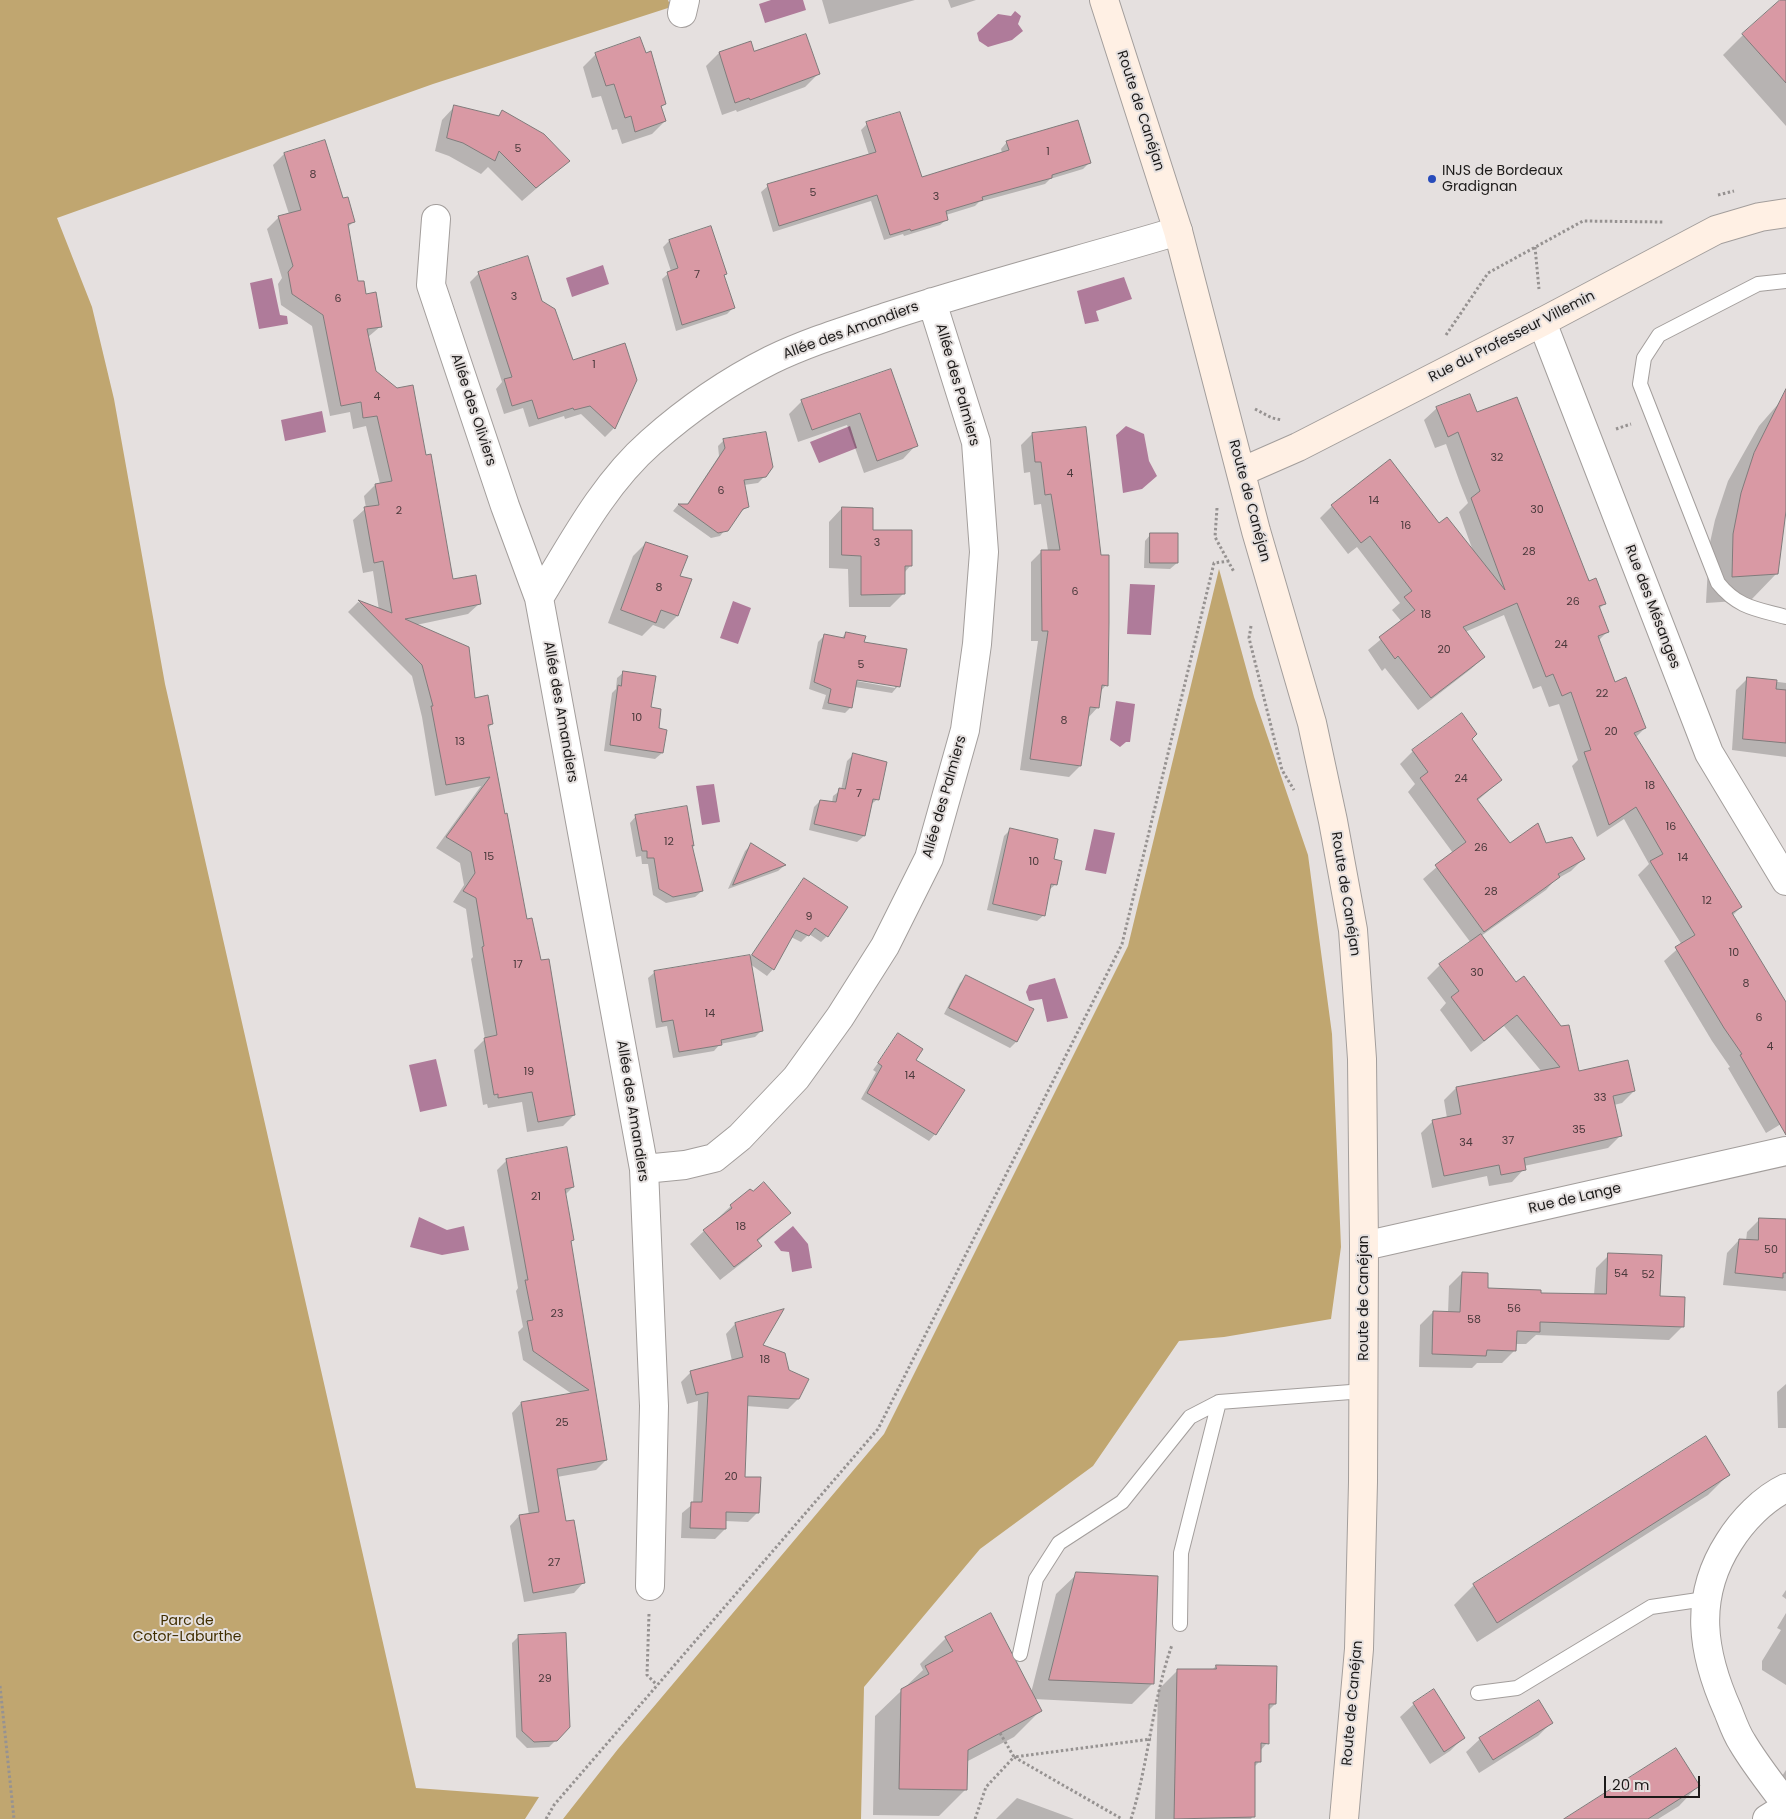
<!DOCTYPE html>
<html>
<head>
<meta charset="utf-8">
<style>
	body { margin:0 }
	#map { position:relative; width:1786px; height:1819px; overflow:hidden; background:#e5e0df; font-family:Poppins,sans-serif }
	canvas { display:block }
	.scale { position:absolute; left:1604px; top:1776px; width:96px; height:22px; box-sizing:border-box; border:2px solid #1c1a19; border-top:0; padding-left:6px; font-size:15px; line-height:18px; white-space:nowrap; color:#1c1a19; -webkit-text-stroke:4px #e5e0df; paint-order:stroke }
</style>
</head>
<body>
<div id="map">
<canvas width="1786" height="1819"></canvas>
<div class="scale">20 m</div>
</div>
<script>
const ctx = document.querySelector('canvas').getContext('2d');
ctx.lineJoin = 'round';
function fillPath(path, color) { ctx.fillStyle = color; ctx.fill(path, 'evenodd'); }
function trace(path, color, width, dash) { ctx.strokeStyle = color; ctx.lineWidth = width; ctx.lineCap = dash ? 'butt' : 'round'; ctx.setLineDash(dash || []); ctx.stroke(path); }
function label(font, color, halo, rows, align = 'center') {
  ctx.font = font + ' Poppins,sans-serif'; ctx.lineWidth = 4; ctx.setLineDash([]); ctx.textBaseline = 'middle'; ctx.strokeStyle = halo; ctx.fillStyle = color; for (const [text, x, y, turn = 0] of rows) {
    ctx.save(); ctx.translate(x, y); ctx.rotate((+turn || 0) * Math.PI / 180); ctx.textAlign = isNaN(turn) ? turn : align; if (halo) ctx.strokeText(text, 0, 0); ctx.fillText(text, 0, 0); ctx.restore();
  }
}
fillPath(new Path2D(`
	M0,0H668L671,7L433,84L57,218L92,307L114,399L165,684L416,1788L539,1797L525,1819H0Z
	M1219,569L1254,697L1308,855L1332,1034L1341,1247L1331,1319L1224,1337L1179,1341L1093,1466L980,1549L864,1687L861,1819H563L618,1749L884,1434L1128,946Z`), '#c0a670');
fillPath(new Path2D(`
	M771,0H803L806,10L765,23L759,4Z
	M1015,11L1021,16L1018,24L1023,31L1012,40L988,47L979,41L977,33L998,14L1011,16Z
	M603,265L609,284L572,297L566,278Z
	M1124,277L1132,299L1096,311L1099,321L1085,324L1077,291Z
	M272,278L280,315L287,316L288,324L259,329L250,283Z
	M322,411L326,432L285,441L281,420Z
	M850,426L857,448L819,463L810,442Z
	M1126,426L1144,434L1149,461L1157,476L1142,489L1123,493L1116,435Z
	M1130,584L1155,585L1151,635L1127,634Z
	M733,601L751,608L738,644L720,638Z
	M1116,701L1135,704L1130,742H1126L1120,747L1110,740Z
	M714,784L720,822L702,825L696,786Z
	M1094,829L1115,833L1106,874L1085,870Z
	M1055,978L1068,1018L1047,1022L1042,999L1029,1001L1026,992L1029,985Z
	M436,1059L447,1106L420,1112L409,1065Z
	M419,1217L447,1230L464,1226L469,1250L442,1255L410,1247Z
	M793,1226L808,1244L812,1268L792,1272L789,1252L781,1251L774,1242Z`), '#af7b9a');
fillPath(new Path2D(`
	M822,0H915L829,24Z
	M948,0H976L951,8Z
	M1786,16V126L1723,55L1743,35Z
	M750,42L753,53L818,74L805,87L737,112L736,110L722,115L706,66L719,53Z
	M596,54L665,104L660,108L665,121L652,134L622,144L617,129L612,130L601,96L592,98L583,67Z
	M455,106L497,117L502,112L568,161L522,201L488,167L481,174L449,156L435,151L442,120Z
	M867,124L921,179L1002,153L1001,149L1007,142L1089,163L1083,169L1050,179L1045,184L979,202L975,206L946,215L947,219L940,225L904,236L903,234L884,240L871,201L773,232L761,192L768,186L869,155L861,130Z
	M284,154L353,222L347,228L357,283L381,326L368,337L375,372L452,580L480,603L468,614L416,625L492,724L487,729L526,921L574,1115L563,1126L527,1132L522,1102L488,1108L487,1104L483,1105L474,1050L485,1039L471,959L473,957L466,909L453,902L464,885L460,863L436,848L481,786L435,796L422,717L412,676L348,612L358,602L379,610L373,571L363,573L353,520L366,508L364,496L375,485L380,484L366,426L353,429L350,412L330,416L312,326L281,305L278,284L282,278L267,229L278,218L289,214L273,165Z
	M710,227L726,274L723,277L733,308L727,314L676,331L662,279L671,271L663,247L669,241Z
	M479,273L541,302L573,361L614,428L605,437L581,414L565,419L564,416L529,427L523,408L504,414L496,389L502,382L470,282Z
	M890,370L916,445L903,459L864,473L847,425L798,442L789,414L802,401Z
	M1786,395V506L1777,573L1751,600L1706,603L1709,547L1715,520L1728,481L1759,426Z
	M1437,408L1476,413L1605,603L1598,610L1607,632L1598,641L1614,683L1645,728L1635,738L1741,907L1732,916L1786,1005V1121L1766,1133L1728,1068L1730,1067L1712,1041L1664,961L1682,945L1638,875L1649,864L1624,819L1597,837L1572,766L1578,760L1559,704L1549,707L1541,686L1533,689L1504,615L1465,632L1484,657L1471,669L1418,710L1385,668L1382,671L1368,650L1402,622L1392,610L1400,603L1357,547L1348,554L1320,518L1332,506L1439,525L1473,551L1459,512L1468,503L1460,483L1446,444L1435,448L1424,420Z
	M1085,428L1106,685L1100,692L1098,707L1087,719L1080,766L1069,777L1020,770L1038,641H1031V562L1042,551H1048L1041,504L1034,505L1030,472L1024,473L1021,445L1032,434Z
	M724,440L765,476L758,483L744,485L747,507L738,514L720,536L711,538L673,511L678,505L686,506L719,456L718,446Z
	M842,508L911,565L904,573L903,594L890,607H849L848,569L829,568V522Z
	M1151,534L1177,563L1170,569L1144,568L1145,541Z
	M646,543L679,576L690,580L677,616L664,629L653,625L642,636L608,623L633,556Z
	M846,633L863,643L898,686L892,693L855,687L851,707L845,713L822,709L826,695L809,689L818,642L824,636L841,639ZM851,678L895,685V688L851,680Z
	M624,672L650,708L657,729L662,753L655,759L604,751L612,693L616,689L617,678Z
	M1748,678L1786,683V757L1732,750L1736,690Z
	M1470,739L1501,780L1477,801L1510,845H1545L1584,858L1571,871L1555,880L1546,890L1481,936L1578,1072L1634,1091L1622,1103L1614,1105L1620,1136L1608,1148L1524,1166V1169L1512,1182L1489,1186L1487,1176L1432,1188L1421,1133L1433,1121L1447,1118L1444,1100L1456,1088L1542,1072L1504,1026L1471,1052L1440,1010L1446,1003L1427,978L1440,965L1471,943L1423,879L1453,853L1408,792L1415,784L1400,764L1413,751Z
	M853,755L878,799L870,805L864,836L857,842L809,830L814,807L820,801L832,803L833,796L841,790L847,761Z
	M636,816L693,845L691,847L702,891L695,897L666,903L653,895L648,864H642L641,856L636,857L630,823Z
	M1010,830L1052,860L1056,884L1049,890L1044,915L1037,921L987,910L1004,836Z
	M752,844L784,866L778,871L728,889L745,851Z
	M804,879L827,936L821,942L809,934L801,942L791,937L773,969L767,976L750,964L762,1030L755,1037L720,1044L714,1051L673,1058L667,1026L656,1028L648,978L655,972L750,957Z
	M967,977L1032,1010L1016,1042L1010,1048L944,1014L960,983Z
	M898,1035L935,1134L929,1141L861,1099L876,1072L873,1070Z
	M507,1160L573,1187L565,1195L572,1240L570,1242L606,1460L596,1470L557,1477L565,1522L583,1583L574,1593L524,1602L510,1526L519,1516L529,1515L512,1413L521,1403L572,1394L523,1360L518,1332L523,1327L516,1291L518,1288L497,1170Z
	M731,1206L789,1213L757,1242L760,1246L747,1259L720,1280L690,1244Z
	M1759,1220H1786V1291L1723,1285L1727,1253L1739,1240L1746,1241L1747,1232Z
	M1609,1255L1659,1297L1682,1327L1669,1340L1536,1335L1526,1344H1515V1350L1502,1363H1477L1472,1368L1419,1367L1420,1325L1433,1312L1448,1313L1449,1286L1462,1273L1487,1289L1540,1294L1594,1295L1596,1268Z
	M735,1324L788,1371L798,1399L788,1409L746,1406L744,1478L758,1512L748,1522L725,1521V1529L715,1539L681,1538L682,1513L693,1504L698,1401L687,1404L681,1382L691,1372L732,1361L726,1334Z
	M1786,1384V1428H1778L1777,1392Z
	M1728,1475L1708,1495L1477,1642L1454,1605L1474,1585Z
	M1077,1574L1152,1684L1132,1704L1034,1699L1040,1711L1014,1737L966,1762L965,1790L939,1816L873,1815L875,1716L923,1670L920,1664L946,1638L1031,1693L1056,1594Z
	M1786,1590V1599L1782,1596Z
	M1786,1613V1685L1762,1670V1661L1781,1630L1777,1628Z
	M519,1636L556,1740L549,1747L527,1748L516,1737L512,1643Z
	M1216,1666L1275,1704L1268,1711L1267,1743L1260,1751V1761L1254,1767L1253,1816L1251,1819H1155L1158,1690L1178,1670H1212Z
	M1434,1691L1463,1738L1450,1751L1430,1764L1400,1717L1414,1704Z
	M1551,1723L1538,1736L1479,1773L1466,1752L1480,1739Z
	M1786,1770V1798L1773,1790Z
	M1698,1786L1679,1806L1658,1819H1566Z
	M1017,1798L1074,1819H996Z`), '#0003');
const building = new Path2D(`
	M1780,0H1786V83L1742,34Z
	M806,34L820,74L750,100L749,98L735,103L719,52L751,41L754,51Z
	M640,37L646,53L651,51L666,104L661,106L666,121L635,132L631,116L625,118L614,84L606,86L595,53Z
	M454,105L499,116L502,110L544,134L570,161L536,188L499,151L495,161L463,143L447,138Z
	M900,112L922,177L1009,150L1006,141L1078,120L1091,163L1052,175V178L982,197L983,200L946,211L948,220L911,231L910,229L890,235L877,195L779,226L767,184L876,152L866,122Z
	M325,140L343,198L348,197L355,222L348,224L358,281H364L366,294L376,292L382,327L367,329L376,371L397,388L413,385L426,455L431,454L453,579L476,575L481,604L405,619L469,647L475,698L488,695L493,724L488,725L505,814L507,813L527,919L532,918L541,960L549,959L575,1115L538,1122L532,1092L498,1098V1094L494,1095L484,1038L497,1035L482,947L484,946L476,898L463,891L475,873L471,852L446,837L490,777L446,785L431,706H433L422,665L358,600L392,613L383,561L374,563L364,507L379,505L375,484L392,481L377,416L363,418L361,402L341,406L323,315L292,294L288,272L293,266L278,216L301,210L284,153Z
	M711,226L727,274L724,275L735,308L682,325L667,272L678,268L669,240Z
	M528,256L542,301L555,309L573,360L625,343L637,380L615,429L590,406L574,410L573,408L538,419L532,400L512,406L504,379L512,377L478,272Z
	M891,369L918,446L877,461L860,413L812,430L801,400Z
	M1786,389V511L1778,574L1732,577L1733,534L1741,493L1754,453Z
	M1470,394L1477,412L1517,397L1589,581L1596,578L1606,604L1599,606L1609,632L1598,636L1615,682L1626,677L1646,728L1634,733L1742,907L1732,913L1786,1002V1135L1740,1055L1742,1054L1724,1028L1675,947L1695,935L1650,861L1663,854L1636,807L1609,825L1584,752L1591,750L1571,692L1562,696L1553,674L1546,677L1517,603L1463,627L1485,657L1431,698L1398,656L1395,659L1379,637L1415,610L1404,597L1412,591L1370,536L1361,543L1331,505L1390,459L1439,523L1447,517L1505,590L1471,498L1480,491L1472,470L1458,432L1448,437L1436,407Z
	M1086,427L1101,555H1109V623L1108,686L1102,685L1099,708L1090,707L1081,766L1030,759L1048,631H1042L1041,550H1060L1051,494L1045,495L1041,462H1035L1032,433Z
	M766,432L773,467L766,477L744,480L749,507L743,509L728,531L718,533L678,504H688L725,448L723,439Z
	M842,507L873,508V530H912V566H905V594L861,595V556L842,555Z
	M1150,533H1178V563H1150Z
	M646,542L688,556L680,576L692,579L678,616L661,610L656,623L621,610Z
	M846,632L866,636L864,642L907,649L900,687L857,680L852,708L828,703L831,689L814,682L824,634L844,638Z
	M623,671L656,676L651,707L661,709L659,728L667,730L663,753L610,745L618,685L621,686Z
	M1747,677L1777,680L1776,689L1786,690V743L1743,739Z
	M1462,713L1477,734L1472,739L1502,780L1477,799L1510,843L1538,823L1546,843L1572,837L1585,859L1558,874L1560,877L1484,932L1435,865L1466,842L1420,778L1428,772L1412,750Z
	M853,753L887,762L879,800L873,799L865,836L814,824L820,800L836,802L839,788L845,789Z
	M687,806L694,846L692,845L703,891L673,897L659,889L654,858H647V851H642L635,815Z
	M1010,828L1058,839L1054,859L1062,861L1057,885L1051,884L1045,916L993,904Z
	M751,843L786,865L733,885Z
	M804,878L848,907L828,937L815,928L809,936L796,930L774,970L752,955Z
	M1481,934L1516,982L1524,976L1561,1026L1569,1025L1579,1071L1628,1060L1635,1091L1613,1096L1622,1136L1524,1158L1526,1170L1501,1175L1499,1165L1444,1176L1432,1120L1461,1114L1456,1087L1560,1067L1517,1015L1484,1041L1451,997L1459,991L1439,964Z
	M750,955L763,1031L721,1040L722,1045L679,1052L673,1020L662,1022L654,971Z
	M966,975L1034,1009L1017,1042L949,1008Z
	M898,1033L923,1049L916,1060L965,1090L936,1135L867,1093L882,1066L878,1063Z
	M567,1147L574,1187L565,1189L574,1240L571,1241L607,1460L557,1469L566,1521L574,1520L585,1583L533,1593L519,1515L539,1512L521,1402L589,1390L533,1351L527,1321L533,1320L525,1280H528L506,1159Z
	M764,1182L791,1213L757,1240L762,1246L734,1267L703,1230L732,1208L730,1205L750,1189L753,1191Z
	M1759,1218L1786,1219V1273H1783V1278L1735,1273L1739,1239L1758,1240Z
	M1608,1253L1662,1255L1660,1296L1685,1297L1684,1327L1540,1322V1332L1517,1331L1516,1351L1487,1350L1486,1356L1432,1354L1433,1311L1460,1312L1462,1272L1488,1273V1288L1541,1290V1293L1606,1294Z
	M784,1309L763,1345L785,1353L789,1370L809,1379L799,1399L748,1396L745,1477H761L759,1513L726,1512V1529L690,1528L691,1502H702L708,1392L696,1395L690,1371L743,1357L735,1323Z
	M1706,1436L1730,1475L1497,1623L1473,1584Z
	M1076,1572L1158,1576L1154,1684L1049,1680Z
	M991,1613L1042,1711L968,1750L967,1790L899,1789L901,1689L929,1674L925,1666L953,1651L945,1637Z
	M566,1633L570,1727L557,1741L534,1742L522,1731L518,1635Z
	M1216,1665L1277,1666L1276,1704H1269V1744L1261,1743V1762H1255V1817L1174,1819L1177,1669H1216Z
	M1434,1689L1465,1738L1444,1752L1413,1703Z
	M1539,1700L1553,1723L1493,1760L1479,1738Z
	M1676,1748L1700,1786L1648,1819H1564Z`);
fillPath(building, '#d999a4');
trace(building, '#807b7b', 1);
const lane = new Path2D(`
	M1786,281L1758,284L1659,335L1644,358L1640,384L1718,583C1738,608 1757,609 1786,617
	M1180,1624L1181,1553L1219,1402L1364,1391
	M1020,1654L1036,1579L1059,1543L1122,1502L1190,1417L1219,1402
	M1478,1693L1517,1688L1651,1607L1705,1599`);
const street = new Path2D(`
	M682,13L685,0
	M436,219L431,285L505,506L539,598
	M1542,322L1709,753L1786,881
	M644,1169L685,1165L714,1158L740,1137L796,1078L840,1017L885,946L929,858L965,730L977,644L984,552L976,442L932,302
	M1364,1246L1786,1151
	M1786,1488C1763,1499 1742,1521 1729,1542C1693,1598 1702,1653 1728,1711C1732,1721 1736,1733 1742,1742C1755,1764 1771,1784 1786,1804
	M650,1586L654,1406L644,1169L539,598C572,544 603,484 651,442C686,411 729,381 771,360C808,342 848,330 886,317C983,285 1081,260 1178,231
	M1767,1819L1786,1807`);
const secondary = new Path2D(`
	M1104,0L1178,231L1256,531L1312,723L1333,821L1353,930L1362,1059L1364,1246L1363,1482L1359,1649L1344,1819
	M1241,472L1298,447L1542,322L1716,230L1760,217L1786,213`);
trace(lane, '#a39e9c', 16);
trace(street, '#a39e9c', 30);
trace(secondary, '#a39e9c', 30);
trace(new Path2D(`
	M1718,195L1734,191
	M1535,247L1539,289
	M1446,335L1488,273L1583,221L1663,222
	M1255,409L1272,418L1282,420
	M1616,429L1631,424
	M1217,508L1215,537L1234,572
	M1251,626L1249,638L1282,770L1294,790
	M649,1614L647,1675L657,1685
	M0,1686L14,1819
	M1000,1733L1014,1757L1151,1739
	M546,1819L554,1805L878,1429L1122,944L1214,563L1229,561
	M975,1819L986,1787L1014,1757L1122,1819
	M1131,1819C1149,1762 1152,1701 1172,1645`), '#969291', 3, [2.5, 2.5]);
trace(lane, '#fff', 14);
trace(street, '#fff', 28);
trace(secondary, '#fff0e4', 28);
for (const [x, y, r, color] of [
	[1432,179,5,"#274bbb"]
]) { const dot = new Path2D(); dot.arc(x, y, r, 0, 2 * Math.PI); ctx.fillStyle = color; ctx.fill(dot); trace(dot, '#e5e0df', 2); }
label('11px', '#4b3a3c', null, [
	["5",518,149],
	["1",1048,152],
	["8",313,175],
	["5",813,193],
	["3",936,197],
	["7",697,275],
	["3",514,297],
	["6",338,299],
	["1",594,365],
	["4",377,397],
	["32",1497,458],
	["4",1070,474],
	["6",721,491],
	["14",1374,501],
	["30",1537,510],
	["2",399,511],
	["16",1406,526],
	["3",877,543],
	["28",1529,552],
	["8",659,588],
	["6",1075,592],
	["26",1573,602],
	["18",1426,615],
	["24",1561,645],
	["20",1444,650],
	["5",861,665],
	["22",1602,694],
	["10",637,718],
	["8",1064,721],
	["20",1611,732],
	["13",460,742],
	["24",1461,779],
	["18",1650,786],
	["7",859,794],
	["16",1671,827],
	["12",669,842],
	["26",1481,848],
	["15",489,857],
	["14",1683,858],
	["10",1034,862],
	["28",1491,892],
	["12",1707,901],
	["9",809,917],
	["10",1734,953],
	["17",518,965],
	["30",1477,973],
	["8",1746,984],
	["14",710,1014],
	["6",1759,1018],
	["4",1770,1047],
	["19",529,1072],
	["14",910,1076],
	["33",1600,1098],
	["35",1579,1130],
	["37",1508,1141],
	["34",1466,1143],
	["21",536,1197],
	["18",741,1227],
	["50",1771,1250],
	["54",1621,1274],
	["52",1648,1275],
	["56",1514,1309],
	["23",557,1314],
	["58",1474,1320],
	["18",765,1360],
	["25",562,1423],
	["20",731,1477],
	["27",554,1563],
	["29",545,1679]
]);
label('14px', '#1c1a19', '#e5e0df', [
	["Route de Canéjan",1140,111,72],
	["Allée des Amandiers",851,331,-20],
	["Rue du Professeur Villemin",1512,337,-27],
	["Allée des Palmiers",957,385,74],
	["Allée des Oliviers",473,410,72],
	["Route de Canéjan",1249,501,75],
	["Rue des Mésanges",1652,607,69],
	["Allée des Amandiers",560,712,80],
	["Allée des Palmiers",945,797,-74],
	["Route de Canéjan",1345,894,81],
	["Allée des Amandiers",632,1111,81],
	["Rue de Lange",1575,1199,-13],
	["Route de Canéjan",1364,1298,-90],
	["Route de Canéjan",1353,1703,-85]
]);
label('14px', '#1c1a19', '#e5e0df', [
	["INJS de Bordeaux",1442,171],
	["Gradignan",1442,187]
], 'left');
label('14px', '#402e00', '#e5e0df', [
	["Parc de",187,1621],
	["Cotor-Laburthe",187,1637]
]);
</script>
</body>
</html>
